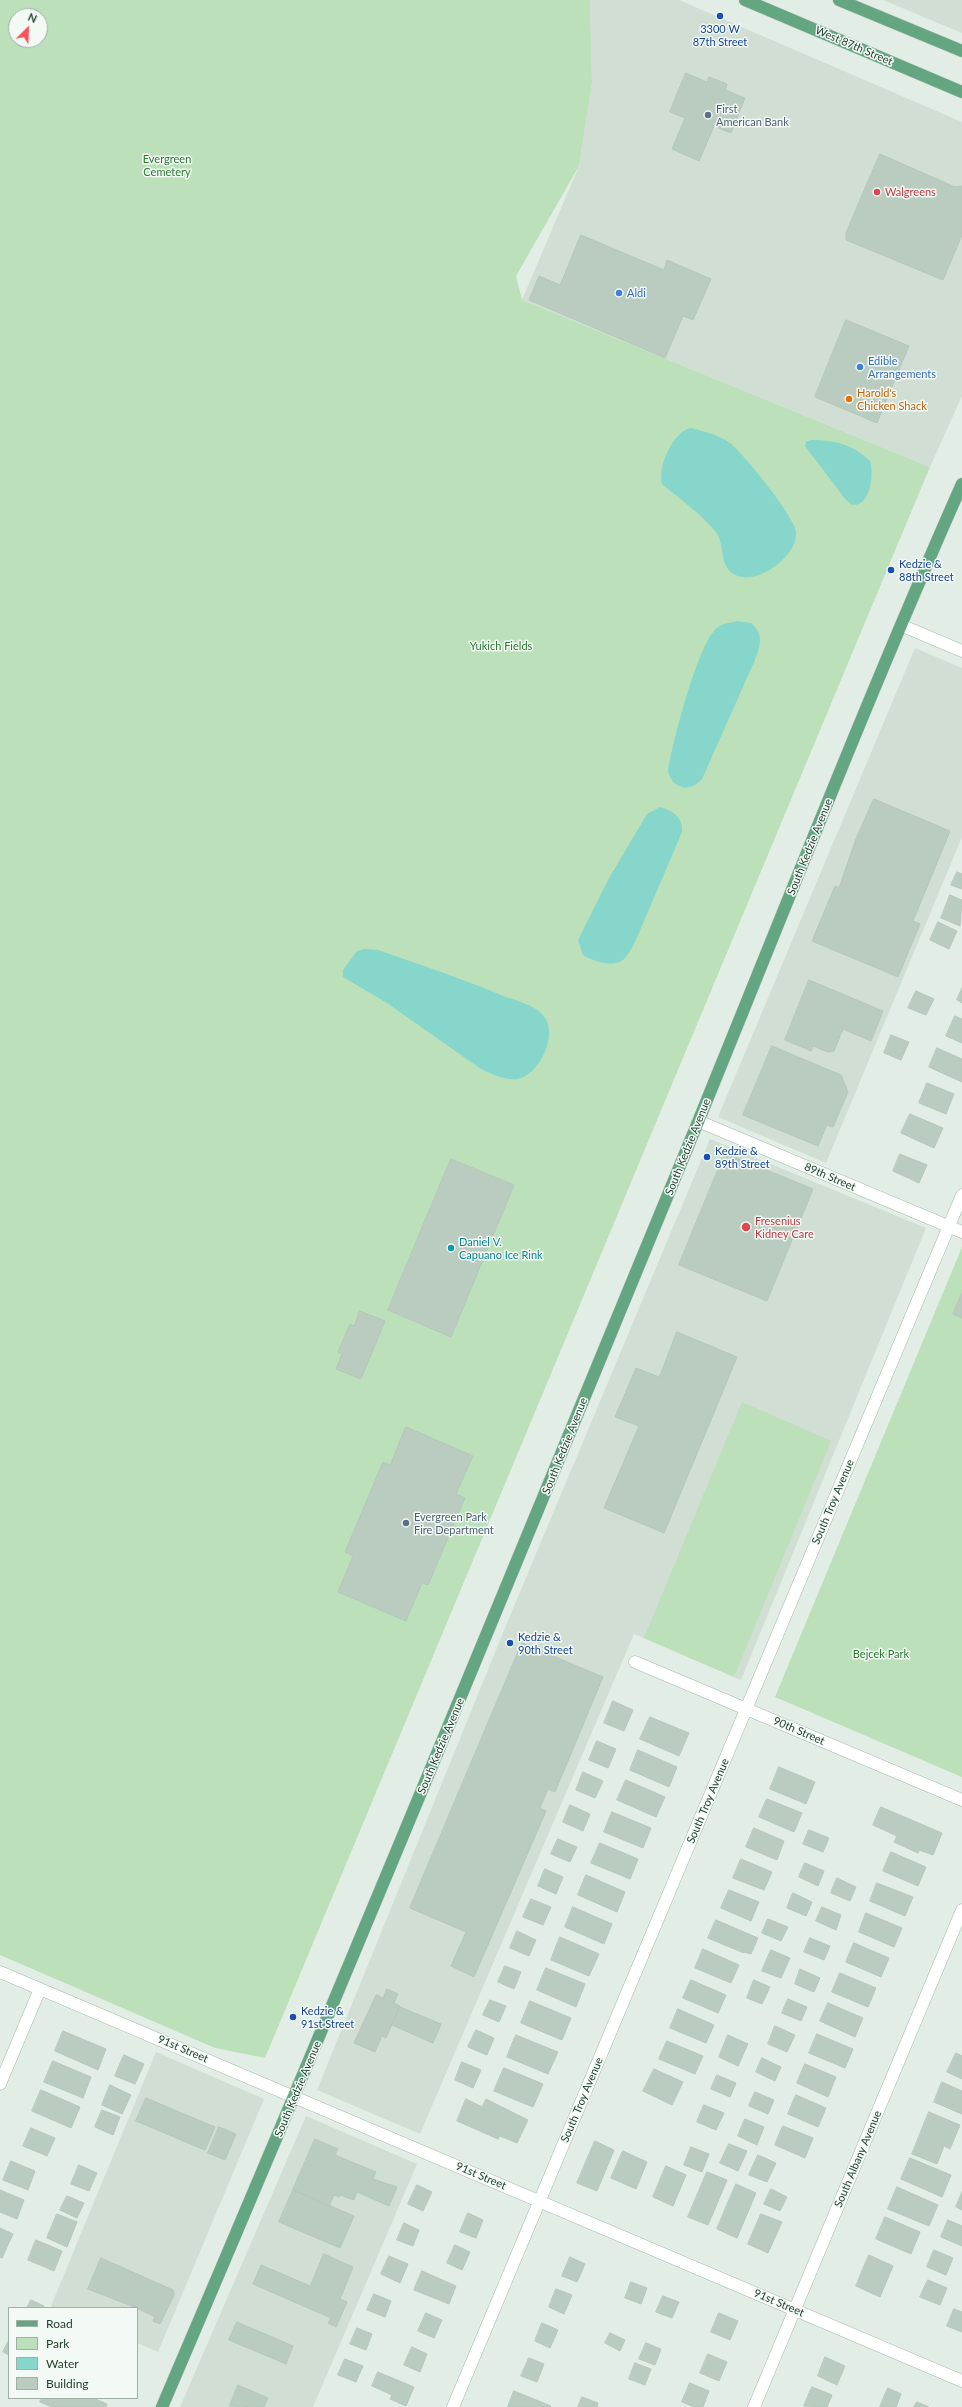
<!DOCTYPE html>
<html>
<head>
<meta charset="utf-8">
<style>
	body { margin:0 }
	#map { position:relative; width:962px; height:2407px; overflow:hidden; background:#e2eee5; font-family:Lato,sans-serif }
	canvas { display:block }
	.legend { position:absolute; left:8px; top:2307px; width:130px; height:92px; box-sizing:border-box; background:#f3faf5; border:1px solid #9fb0a5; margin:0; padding:5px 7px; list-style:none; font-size:12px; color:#21402e }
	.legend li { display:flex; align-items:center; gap:8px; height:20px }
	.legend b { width:20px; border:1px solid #9fb0a5 }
	.north { position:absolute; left:8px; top:8px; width:40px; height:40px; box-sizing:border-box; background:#f3faf5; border:1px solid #9fb0a5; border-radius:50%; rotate:24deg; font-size:11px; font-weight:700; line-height:16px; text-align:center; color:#21402e }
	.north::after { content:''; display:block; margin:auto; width:14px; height:18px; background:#fc525b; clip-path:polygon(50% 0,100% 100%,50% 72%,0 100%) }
</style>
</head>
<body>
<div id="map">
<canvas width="962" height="2407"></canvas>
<ul class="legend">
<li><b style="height:5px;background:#64a682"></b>Road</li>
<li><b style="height:11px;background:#bbe0ba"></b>Park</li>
<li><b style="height:11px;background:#87d6cb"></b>Water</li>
<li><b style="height:11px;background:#baccc0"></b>Building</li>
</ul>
<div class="north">N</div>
</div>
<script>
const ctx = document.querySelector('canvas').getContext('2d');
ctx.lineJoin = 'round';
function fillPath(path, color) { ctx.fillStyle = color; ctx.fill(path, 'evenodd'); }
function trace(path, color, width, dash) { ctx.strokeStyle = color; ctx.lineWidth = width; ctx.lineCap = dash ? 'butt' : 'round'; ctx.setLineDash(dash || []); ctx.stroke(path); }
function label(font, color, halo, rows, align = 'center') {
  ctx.font = font + ' Lato,sans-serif'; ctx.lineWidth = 3; ctx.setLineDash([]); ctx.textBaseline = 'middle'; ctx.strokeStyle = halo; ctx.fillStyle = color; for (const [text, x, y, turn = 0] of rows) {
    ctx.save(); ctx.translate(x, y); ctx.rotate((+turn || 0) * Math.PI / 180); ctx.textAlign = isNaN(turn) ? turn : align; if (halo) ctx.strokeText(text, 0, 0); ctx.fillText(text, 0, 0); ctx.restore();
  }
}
fillPath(new Path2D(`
	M590,0H679L962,122V396L930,467L522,300L579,166L592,83Z
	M883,0H962V33Z
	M915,648L962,668V837L826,1163L718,1117Z
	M710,1139L926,1228L741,1680L634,1634L420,2134L317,2090L507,1623Z
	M156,2052L264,2099L158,2352L137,2343V2308H56L51,2306Z
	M306,2116L417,2164L313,2407H180Z`), '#d0ded4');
fillPath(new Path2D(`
	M0,0H590L592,83L579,166L516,276L522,300L930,467L265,2058L215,2048L0,1955ZM16,16H40V40H16Z
	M962,1247V1777L775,1697Z
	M742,1402L831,1441L734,1677L644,1638Z`), '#bbe0ba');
fillPath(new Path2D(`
	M691,428C703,431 719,435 730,443C743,453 795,517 796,532C798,557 754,589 732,573C719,563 725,545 716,532C701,514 680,499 662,484C657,468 673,431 691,428Z
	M811,440C835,440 852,444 870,461C874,473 871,507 852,505L846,500L805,446L806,442Z
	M737,621L751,623C765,635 760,647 754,662L702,779C690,793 672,789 668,771C672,745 698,642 717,628C723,623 731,623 737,621Z
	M660,807C673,811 683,817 682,832L635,942C632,947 629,954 625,958C615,969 593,961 583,955L578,940L608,880L647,814Z
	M365,949L378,950C421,965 464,979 506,997C518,1001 533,1005 542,1014C560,1031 541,1074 518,1079C505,1081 492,1074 481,1069L387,1003L343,977V970L357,951Z`), '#87d6cb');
const building = new Path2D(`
	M686,73L707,82L709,77L727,84L725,90L745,98L731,133L714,126L699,161L672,149L685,118L670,112Z
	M880,154L955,187L962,186V235L943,280L846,240V233Z
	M581,235L664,270L667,260L711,279L693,320L683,316L665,358L529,300L539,276L560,285Z
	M846,320L909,346L877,423L815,397Z
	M874,799L950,831L913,921L920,924L898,977L812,941L835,886L839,888L856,839Z
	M957,872L962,874V889L951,885Z
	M950,895L962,900L960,926L941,918Z
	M938,922L957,931L949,949L930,940Z
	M809,980L883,1011L871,1041L843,1029L834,1051L828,1052L813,1046L811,1051L785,1040Z
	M962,988V1003L957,1000Z
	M916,991L934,999L926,1015L908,1008Z
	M955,1016L962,1019V1043L946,1036Z
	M891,1035L909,1042L901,1060L884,1053Z
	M772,1046L841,1075L848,1092L833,1127L827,1125L818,1146L743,1115Z
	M937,1048L962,1059V1082L929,1067Z
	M927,1083L954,1094L946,1114L919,1103Z
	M910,1114L943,1128L934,1148L901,1133Z
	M725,1153L813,1189L767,1301L679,1265Z
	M900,1154L927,1165L919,1183L893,1171Z
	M451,1159L514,1185L451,1337L388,1310Z
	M962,1293V1318L953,1314Z
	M360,1311L385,1321L361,1379L336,1369L342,1354L338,1352L350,1324L354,1326Z
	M677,1332L737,1357L664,1533L604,1508L639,1426L615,1417L636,1368L659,1377Z
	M406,1427L473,1456L456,1494L465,1498L428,1585L422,1583L406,1621L338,1592L353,1556L345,1552L383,1462L390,1465Z
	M522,1643L603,1677L555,1792L548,1789L540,1808L546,1811L474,1977L451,1966L466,1932L410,1908Z
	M613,1701L633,1710L624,1731L604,1723Z
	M650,1717L689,1733L679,1756L640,1739Z
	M597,1741L616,1749L608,1768L589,1760Z
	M638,1750L677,1767L669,1787L630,1770Z
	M779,1767L815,1782L806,1804L770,1789Z
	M583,1772L603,1781L595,1798L576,1790Z
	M626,1780L665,1797L656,1817L617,1800Z
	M767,1799L802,1813L794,1832L759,1817Z
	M570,1805L590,1814L583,1831L563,1822Z
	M881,1807L942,1833L933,1855L919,1850L918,1853L894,1842L897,1836L873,1825Z
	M612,1812L651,1828L643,1848L604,1832Z
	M754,1828L784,1841L777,1860L746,1847Z
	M809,1830L829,1838L823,1852L803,1844Z
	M558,1839L577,1847L570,1862L551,1854Z
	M600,1843L638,1859L630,1879L591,1863Z
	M891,1852L926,1867L918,1886L883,1871Z
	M741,1859L772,1872L764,1890L733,1878Z
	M805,1863L824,1871L818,1886L799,1877Z
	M545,1869L563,1877L556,1894L538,1886Z
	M586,1875L625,1892L617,1912L578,1895Z
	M837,1878L856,1887L850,1901L831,1893Z
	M877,1883L913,1897L905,1916L870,1901Z
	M729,1890L759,1902L751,1921L721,1908Z
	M793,1893L812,1902L806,1916L787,1908Z
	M531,1899L551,1907L543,1925L523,1917Z
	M573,1907L612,1924L604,1944L565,1927Z
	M822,1907L841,1915L836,1930L816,1921Z
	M866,1913L902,1928L894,1947L859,1932Z
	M768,1919L788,1927L781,1941L762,1933Z
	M716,1920L758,1938L751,1954L744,1952V1953L708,1938Z
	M517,1931L536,1940L529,1956L510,1948Z
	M560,1937L599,1954L589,1976L551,1960Z
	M810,1938L830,1946L824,1960L804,1952Z
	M854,1943L889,1958L881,1977L846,1962Z
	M703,1949L739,1965L731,1983L695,1968Z
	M771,1950L790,1958L781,1978L762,1971Z
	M505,1966L521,1972L514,1989L498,1982Z
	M546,1968L585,1984L576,2007L537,1990Z
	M800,1969L820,1978L814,1992L795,1984Z
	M840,1973L876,1988L868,2007L832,1992Z
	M691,1980L726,1995L718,2013L683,1998Z
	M754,1980L770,1987L762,2004L747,1998Z
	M387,1989L398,1994L394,2003L400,2006L386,2038L382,2036L375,2052L354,2043L376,1995L383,1998Z
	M788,1999L807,2007L801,2021L782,2013Z
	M490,2000L506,2006L499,2022L483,2015Z
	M530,2001L571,2018L562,2040L521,2023Z
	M828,2003L863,2018L855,2037L820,2021Z
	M400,2007L441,2024L433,2043L392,2025Z
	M678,2009L714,2025L706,2043L670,2028Z
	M775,2026L795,2035L787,2052L768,2044Z
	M476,2030L494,2038L487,2055L468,2047Z
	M63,2031L106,2049L98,2070L55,2051Z
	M817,2034L853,2049L845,2068L809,2053Z
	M516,2035L558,2052L548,2074L507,2057Z
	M728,2035L748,2044L738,2066L719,2057Z
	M667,2041L703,2056L695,2074L659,2059Z
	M956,2053L962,2056V2079L947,2072Z
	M124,2055L144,2064L135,2084L115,2076Z
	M762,2058L781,2067L775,2081L756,2072Z
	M53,2061L91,2077L83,2098L44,2082Z
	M462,2062L481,2070L473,2088L455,2080Z
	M805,2064L836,2077L828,2097L797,2083Z
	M504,2068L543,2084L533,2107L494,2091Z
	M654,2069L683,2082L672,2105L643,2091Z
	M717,2075L736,2083L730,2097L711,2089Z
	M942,2082L962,2091V2114L934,2102Z
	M110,2085L131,2095L122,2114L102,2105Z
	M41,2090L80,2107L71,2128L32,2111Z
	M755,2092L774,2100L768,2114L749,2106Z
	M796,2095L826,2108L818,2127L788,2114Z
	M146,2098L215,2127L205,2150L136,2121Z
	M466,2099L482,2107L486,2099L528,2120L517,2143L500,2136L498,2139L457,2121Z
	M704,2105L724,2113L716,2130L697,2122Z
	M102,2110L120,2117L113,2135L95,2127Z
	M929,2112L960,2125L950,2149L944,2146L937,2164L912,2154Z
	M745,2119L764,2127L757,2145L738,2136Z
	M783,2126L813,2138L805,2158L775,2145Z
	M219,2127L236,2134L225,2160L208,2153Z
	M31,2128L55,2138L47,2156L23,2146Z
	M315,2139L338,2149L335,2155L376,2172L373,2179L397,2187L389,2206L357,2192L354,2200L340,2195L339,2197L334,2195L329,2206L293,2190Z
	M595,2141L614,2150L597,2191L577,2183Z
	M729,2144L747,2151L738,2171L720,2163Z
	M691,2147L709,2154L702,2172L684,2165Z
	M623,2151L647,2162L636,2189L611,2178Z
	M758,2155L776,2163L767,2182L749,2175Z
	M910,2158L951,2175L942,2197L901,2179Z
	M11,2161L35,2171L28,2190L3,2180Z
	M79,2165L97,2173L89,2191L71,2184Z
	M666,2166L686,2175L673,2206L653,2197Z
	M707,2172L727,2180L708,2225L688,2217Z
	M736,2184L756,2193L737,2238L717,2229Z
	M417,2185L432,2192L423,2211L408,2204Z
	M897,2187L938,2205L929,2226L888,2209Z
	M771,2189L787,2197L780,2211L764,2204Z
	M0,2190L24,2200L17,2219L0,2212Z
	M293,2190L354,2216L340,2248L279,2222Z
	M962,2192V2210L956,2207Z
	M67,2196L84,2203L77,2218L60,2210Z
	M468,2213L483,2220L476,2238L460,2232Z
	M57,2214L77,2222L67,2247L47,2238Z
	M761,2214L782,2222L768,2253L748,2244Z
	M885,2217L920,2232L911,2254L876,2239Z
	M948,2220L962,2226V2246L941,2237Z
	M404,2223L419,2230L413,2246L397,2240Z
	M0,2228L13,2234L2,2258L0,2257Z
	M36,2240L62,2251L54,2271L28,2260Z
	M455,2245L470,2252L462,2270L447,2263Z
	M934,2250L953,2258L946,2275L927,2267Z
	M324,2254L353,2267L340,2299L347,2302L336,2327L328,2323L331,2318L253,2284L261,2265L310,2286Z
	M869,2255L893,2266L880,2297L856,2286Z
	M389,2256L408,2264L400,2283L381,2274Z
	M570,2257L585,2264L577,2282L562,2276Z
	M101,2258L173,2290L174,2295L160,2324L153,2321L155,2317L137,2308L88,2289Z
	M422,2271L456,2286L449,2304L414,2290Z
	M928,2280L947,2288L940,2305L920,2297Z
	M631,2282L647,2288L641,2304L625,2298Z
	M556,2289L572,2295L564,2314L549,2307Z
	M374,2294L391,2301L385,2317L367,2310Z
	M663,2296L679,2302L672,2318L656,2312Z
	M31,2300L44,2306L43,2308H27Z
	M954,2309L962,2312V2332L947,2326Z
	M426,2313L442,2320L434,2338L418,2331Z
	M719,2313L738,2321L730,2340L711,2332Z
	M237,2322L293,2346L286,2364L229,2340Z
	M542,2323L558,2330L550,2348L535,2341Z
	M357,2328L372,2334L366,2350L350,2344Z
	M610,2333L625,2340L620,2351L605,2343Z
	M9,2340V2355L3,2352Z
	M646,2343L661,2349L655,2365L639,2359Z
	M412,2347L427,2354L420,2372L404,2365Z
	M708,2354L727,2362L719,2381L700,2373Z
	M825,2357L845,2366L837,2385L818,2376Z
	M529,2358L544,2364L537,2382L521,2376Z
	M345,2359L363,2366L356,2382L338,2375Z
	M635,2363L651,2369L645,2385L629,2379Z
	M378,2372L414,2387L406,2406L390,2399L392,2395L372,2386Z
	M690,2383L709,2391L703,2407H694L682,2402Z
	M238,2385L268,2398L264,2407L230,2406Z
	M812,2387L832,2395L827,2407L804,2406Z
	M888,2388L901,2394L896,2407H880Z
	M514,2391L551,2406L550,2407H508Z
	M582,2397L598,2403L597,2407H578Z
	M42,2398H93L107,2404L106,2407H52L40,2402Z
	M917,2402L929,2407H914Z`);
fillPath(building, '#baccc0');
trace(building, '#b4c8ba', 1);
const minor = new Path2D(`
	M903,626L962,651
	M698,1121L962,1232
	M635,1662L962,1800
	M0,1972L962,2381
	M0,2084L40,1989
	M453,2407L962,1195
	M754,2407L962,1910`);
const major = new Path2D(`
	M745,0L962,92
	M839,0L962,51
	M162,2407C345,1980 521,1551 698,1122C785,909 869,694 962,484`);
trace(minor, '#a4b6aa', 13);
trace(major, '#c1cac4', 13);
trace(minor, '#fff', 12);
trace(major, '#64a682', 12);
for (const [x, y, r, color] of [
	[720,16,4,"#1a4fb4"],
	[708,115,4,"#5c6f8a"],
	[877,192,4,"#e0444e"],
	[619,293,4,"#3f7fe0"],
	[860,367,4,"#3f7fe0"],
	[849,399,4,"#e8710a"],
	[891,570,4,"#1a4fb4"],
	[707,1157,4,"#1a4fb4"],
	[746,1227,5,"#e0444e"],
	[451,1248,4,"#0f9aa8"],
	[406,1523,4,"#5c6f8a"],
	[510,1643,4,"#1a4fb4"],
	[293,2017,4,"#1a4fb4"]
]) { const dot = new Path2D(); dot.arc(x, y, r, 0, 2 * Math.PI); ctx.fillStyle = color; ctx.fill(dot); trace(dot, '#f3faf5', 1.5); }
label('11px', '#164399', '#f3faf5', [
	["3300 W",720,29,"center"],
	["87th Street",720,42,"center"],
	["Kedzie &",899,564],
	["88th Street",899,577],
	["Kedzie &",715,1151],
	["89th Street",715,1164],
	["Kedzie &",518,1637],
	["90th Street",518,1650],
	["Kedzie &",301,2011],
	["91st Street",301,2024]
], 'left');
label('11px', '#21402e', '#f3faf5', [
	["West 87th Street",854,46,23],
	["South Kedzie Avenue",810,847,-68],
	["South Kedzie Avenue",688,1147,-68],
	["89th Street",830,1177,23],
	["South Kedzie Avenue",565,1446,-68],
	["South Troy Avenue",833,1502,-67],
	["90th Street",799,1731,23],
	["South Kedzie Avenue",441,1746,-67],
	["South Troy Avenue",708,1801,-67],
	["91st Street",183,2049,23],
	["South Kedzie Avenue",298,2089,-67],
	["South Troy Avenue",582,2100,-67],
	["South Albany Avenue",858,2159,-67],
	["91st Street",481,2176,23],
	["91st Street",779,2303,23]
]);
label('11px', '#4e5e75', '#f3faf5', [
	["First",716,109],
	["American Bank",716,122],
	["Evergreen Park",414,1517],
	["Fire Department",414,1530]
], 'left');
label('11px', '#287a2f', '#f3faf5', [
	["Evergreen",167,159],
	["Cemetery",167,172],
	["Yukich Fields",501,646],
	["Bejcek Park",881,1654]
]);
label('11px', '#be3a42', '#f3faf5', [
	["Walgreens",885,192],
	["Fresenius",755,1221],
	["Kidney Care",755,1234]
], 'left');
label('11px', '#366cbe', '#f3faf5', [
	["Aldi",627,293],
	["Edible",868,361],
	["Arrangements",868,374]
], 'left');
label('11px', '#c56008', '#f3faf5', [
	["Harold's",857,393],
	["Chicken Shack",857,406]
], 'left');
label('11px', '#0d838f', '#f3faf5', [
	["Daniel V.",459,1242],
	["Capuano Ice Rink",459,1255]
], 'left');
</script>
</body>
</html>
